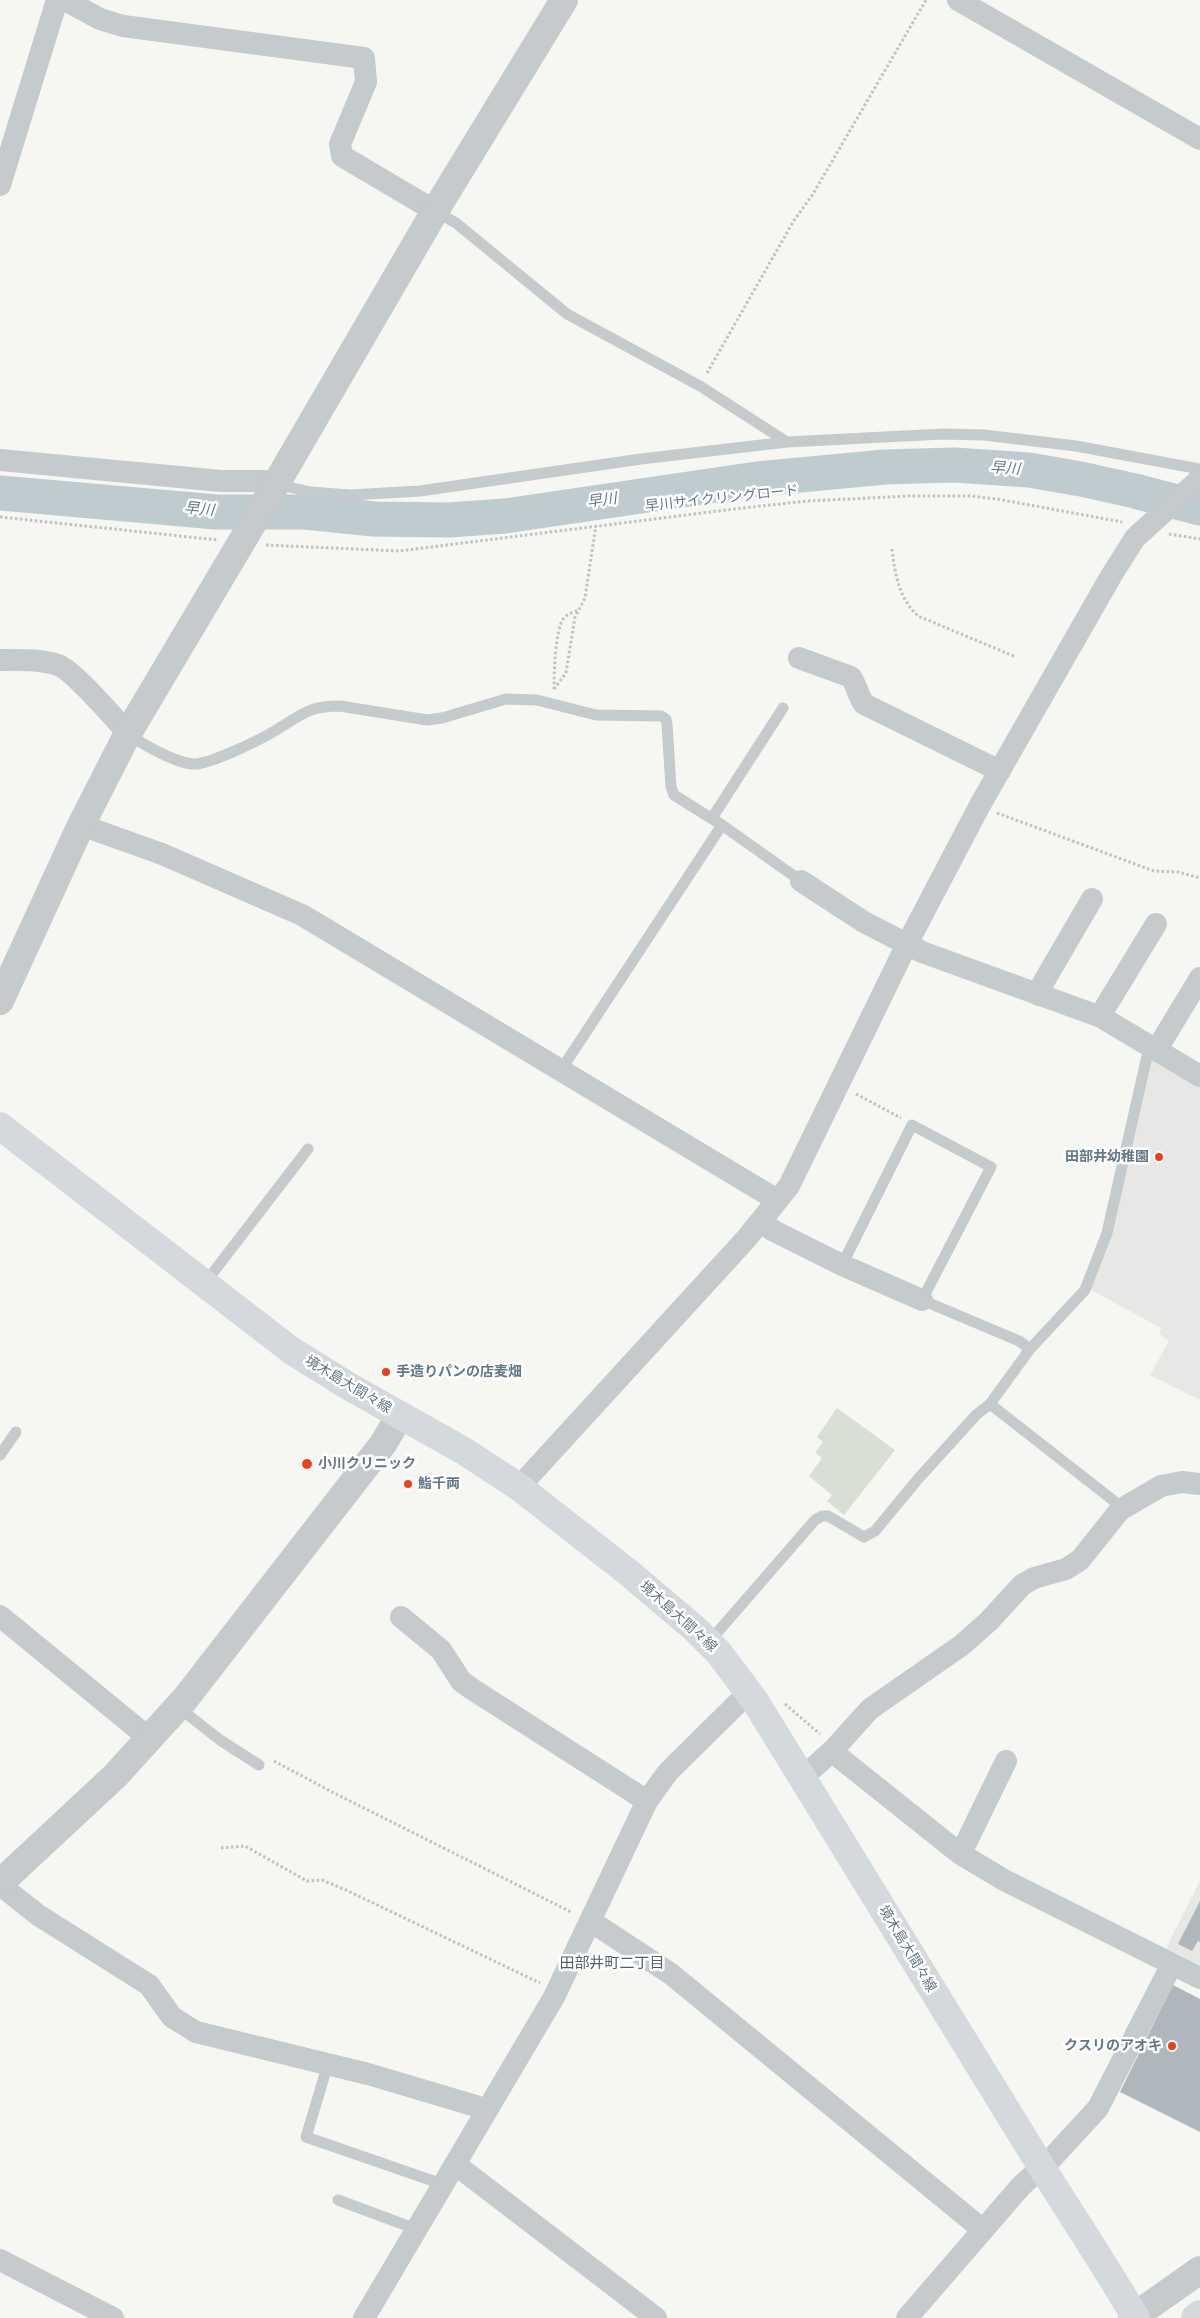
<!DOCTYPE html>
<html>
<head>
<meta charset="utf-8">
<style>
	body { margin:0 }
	canvas { display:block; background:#f6f6f2 }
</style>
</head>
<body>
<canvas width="1200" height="2318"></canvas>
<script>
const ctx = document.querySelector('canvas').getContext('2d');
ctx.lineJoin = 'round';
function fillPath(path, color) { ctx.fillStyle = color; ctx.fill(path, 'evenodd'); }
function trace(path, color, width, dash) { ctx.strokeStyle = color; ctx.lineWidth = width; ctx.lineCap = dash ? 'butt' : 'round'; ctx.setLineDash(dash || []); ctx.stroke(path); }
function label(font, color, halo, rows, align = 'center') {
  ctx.font = font + ' Signika,"Noto Sans JP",sans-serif'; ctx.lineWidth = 5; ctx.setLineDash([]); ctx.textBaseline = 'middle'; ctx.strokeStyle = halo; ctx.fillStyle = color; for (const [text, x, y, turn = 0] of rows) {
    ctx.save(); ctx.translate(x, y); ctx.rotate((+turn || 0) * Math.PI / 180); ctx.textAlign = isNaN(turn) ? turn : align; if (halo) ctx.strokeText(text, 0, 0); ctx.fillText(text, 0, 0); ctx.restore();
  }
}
fillPath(new Path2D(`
	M1152,1057L1200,1086V1400L1150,1375L1169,1341L1159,1334L1161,1328L1091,1290L1112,1234Z
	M1200,1881V1967L1167,1951V1946Z`), '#e7e8e6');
fillPath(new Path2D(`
	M837,1408L895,1450L844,1515L827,1501L832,1495L809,1476L822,1458L815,1453L823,1442L817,1437Z`), '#d8dfd3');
trace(new Path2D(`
	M0,493L216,512H305L374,519L449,520L505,516L757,479L885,467L954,465L1029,470L1081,479L1135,491L1200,508`), '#becbcf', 35);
fillPath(new Path2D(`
	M1200,1901V1942L1198,1941L1192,1951L1178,1944Z
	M1173,1985L1200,1999V2132L1120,2092Z`), '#afb7bc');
trace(new Path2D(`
	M707,373L793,222L813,194L926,0
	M0,517L218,540
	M1169,534L1200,539
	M266,545L399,551L734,509L807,501L909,496H970L997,499L1122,522
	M892,549C895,575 899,598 918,616L1016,657
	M554,689L566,673L575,617L585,598L596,525
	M554,689C554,675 555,628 564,618C567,614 574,612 578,610
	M997,813L1154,871L1178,872L1200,878
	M856,1094L901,1118
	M785,1704L820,1734
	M274,1761L334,1793L571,1912
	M221,1848L245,1846L307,1881L322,1880L346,1890L540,1983`), '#bfc1c3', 3, [2.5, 2.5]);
trace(new Path2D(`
	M435,211L456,223L567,314L700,386L787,442
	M277,484L310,492L350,495L420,491L641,459L787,442L943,434L984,435L1076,446L1200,469
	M128,733C141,744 176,763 193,764C210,765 266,737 281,727C304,713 310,706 340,706L427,720L442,718L506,699L537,700L596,715L661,716L666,719L667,724L671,787L674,795L722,825L801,881
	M712,818L783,708
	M561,1070L722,825
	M842,1265L912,1125L991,1167L922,1300L1019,1341L1030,1349
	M205,1283L308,1149
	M990,1404L1114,1501L1120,1510
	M0,1455L16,1432
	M709,1642L815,1520L822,1516H828L864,1537L875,1531L918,1479L976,1415L990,1404L1030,1349L1085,1290L1107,1233L1147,1056L1152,1046
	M178,1707L220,1740L259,1765
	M328,2064L306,2137L442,2184
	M338,2200L416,2229`), '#c5cacc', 11);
trace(new Path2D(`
	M65,0L100,19L123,26L364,58L366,82L340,144L342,156L435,211
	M958,0L1200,139
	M0,185L57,0
	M0,460L221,481H264L276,484
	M799,658L851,677C857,686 858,696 864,704L1000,771
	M0,660C19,660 40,659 58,665C73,670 115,719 128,733
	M81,825L162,854L302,915L777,1200
	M801,881L864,922L922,952L1101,1017L1200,1076
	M1039,995L1043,983L1092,899
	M1101,1017L1106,1006L1156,924
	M1157,1049L1200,978
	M763,1221L772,1230L842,1265L922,1300
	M519,1487L746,1239L789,1186L907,944L980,805L1111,576L1135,538L1200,479
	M0,1616L150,1739
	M401,1617L441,1650L461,1681L472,1689L647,1801
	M833,1750L840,1758L959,1853L1004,1880L1200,1978
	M802,1778L833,1750L870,1709L962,1645L989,1621L1022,1585L1034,1578L1066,1569L1080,1560L1120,1510L1161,1486L1182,1482L1200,1484
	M959,1853L967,1841L1006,1761
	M1,1882L9,1892L38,1915L149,1985L172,2017L196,2032L368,2074L476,2106L486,2111
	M592,1922L671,1974L983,2230
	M455,2164L656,2318
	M0,2260L113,2318
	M364,2318L554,1997L647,1801L668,1772L749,1692
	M907,2318L1021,2186L1053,2157L1098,2108L1172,1964`), '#c5cacc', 22);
trace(new Path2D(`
	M0,1001L81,825L128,733L276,484L435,211L564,0
	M0,1883L115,1776L185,1699L383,1444L400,1415
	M1132,2318L1200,2270`), '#c5cacc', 28);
trace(new Path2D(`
	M0,1126L292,1351L350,1387L464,1451L519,1487L629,1573L695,1629L719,1653L755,1701C843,1845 931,1989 1020,2132C1058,2195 1099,2255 1136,2318`), '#d4d9dd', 28);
trace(new Path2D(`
	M1195,2318L1200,2314`), '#d4d9dd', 28);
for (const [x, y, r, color] of [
	[1159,1157,5,"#f13e17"],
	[386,1372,5,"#f13e17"],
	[307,1464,6,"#f13e17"],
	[408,1484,5,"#f13e17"],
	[1172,2046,5,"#f13e17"]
]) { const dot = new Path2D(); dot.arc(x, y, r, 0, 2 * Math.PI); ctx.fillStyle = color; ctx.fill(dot); trace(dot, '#fff', 2); }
label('14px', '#637886', '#fff', [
	["早川サイクリングロード",722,499,-6],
	["境木島大間々線",348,1385,31],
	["境木島大間々線",678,1617,42],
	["境木島大間々線",907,1949,59]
]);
label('bold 14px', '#637886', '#fff', [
	["田部井幼稚園",1149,1157,"right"],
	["手造りパンの店麦畑",396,1372],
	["小川クリニック",318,1464],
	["鮨千両",418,1484],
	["クスリのアオキ",1162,2046,"right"]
], 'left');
label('italic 15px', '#5e7b83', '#fff', [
	["早川",1005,469,4],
	["早川",602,501,-8],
	["早川",199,510,5]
]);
label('15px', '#51616a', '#fff', [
	["田部井町二丁目",612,1964]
]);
</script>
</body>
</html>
